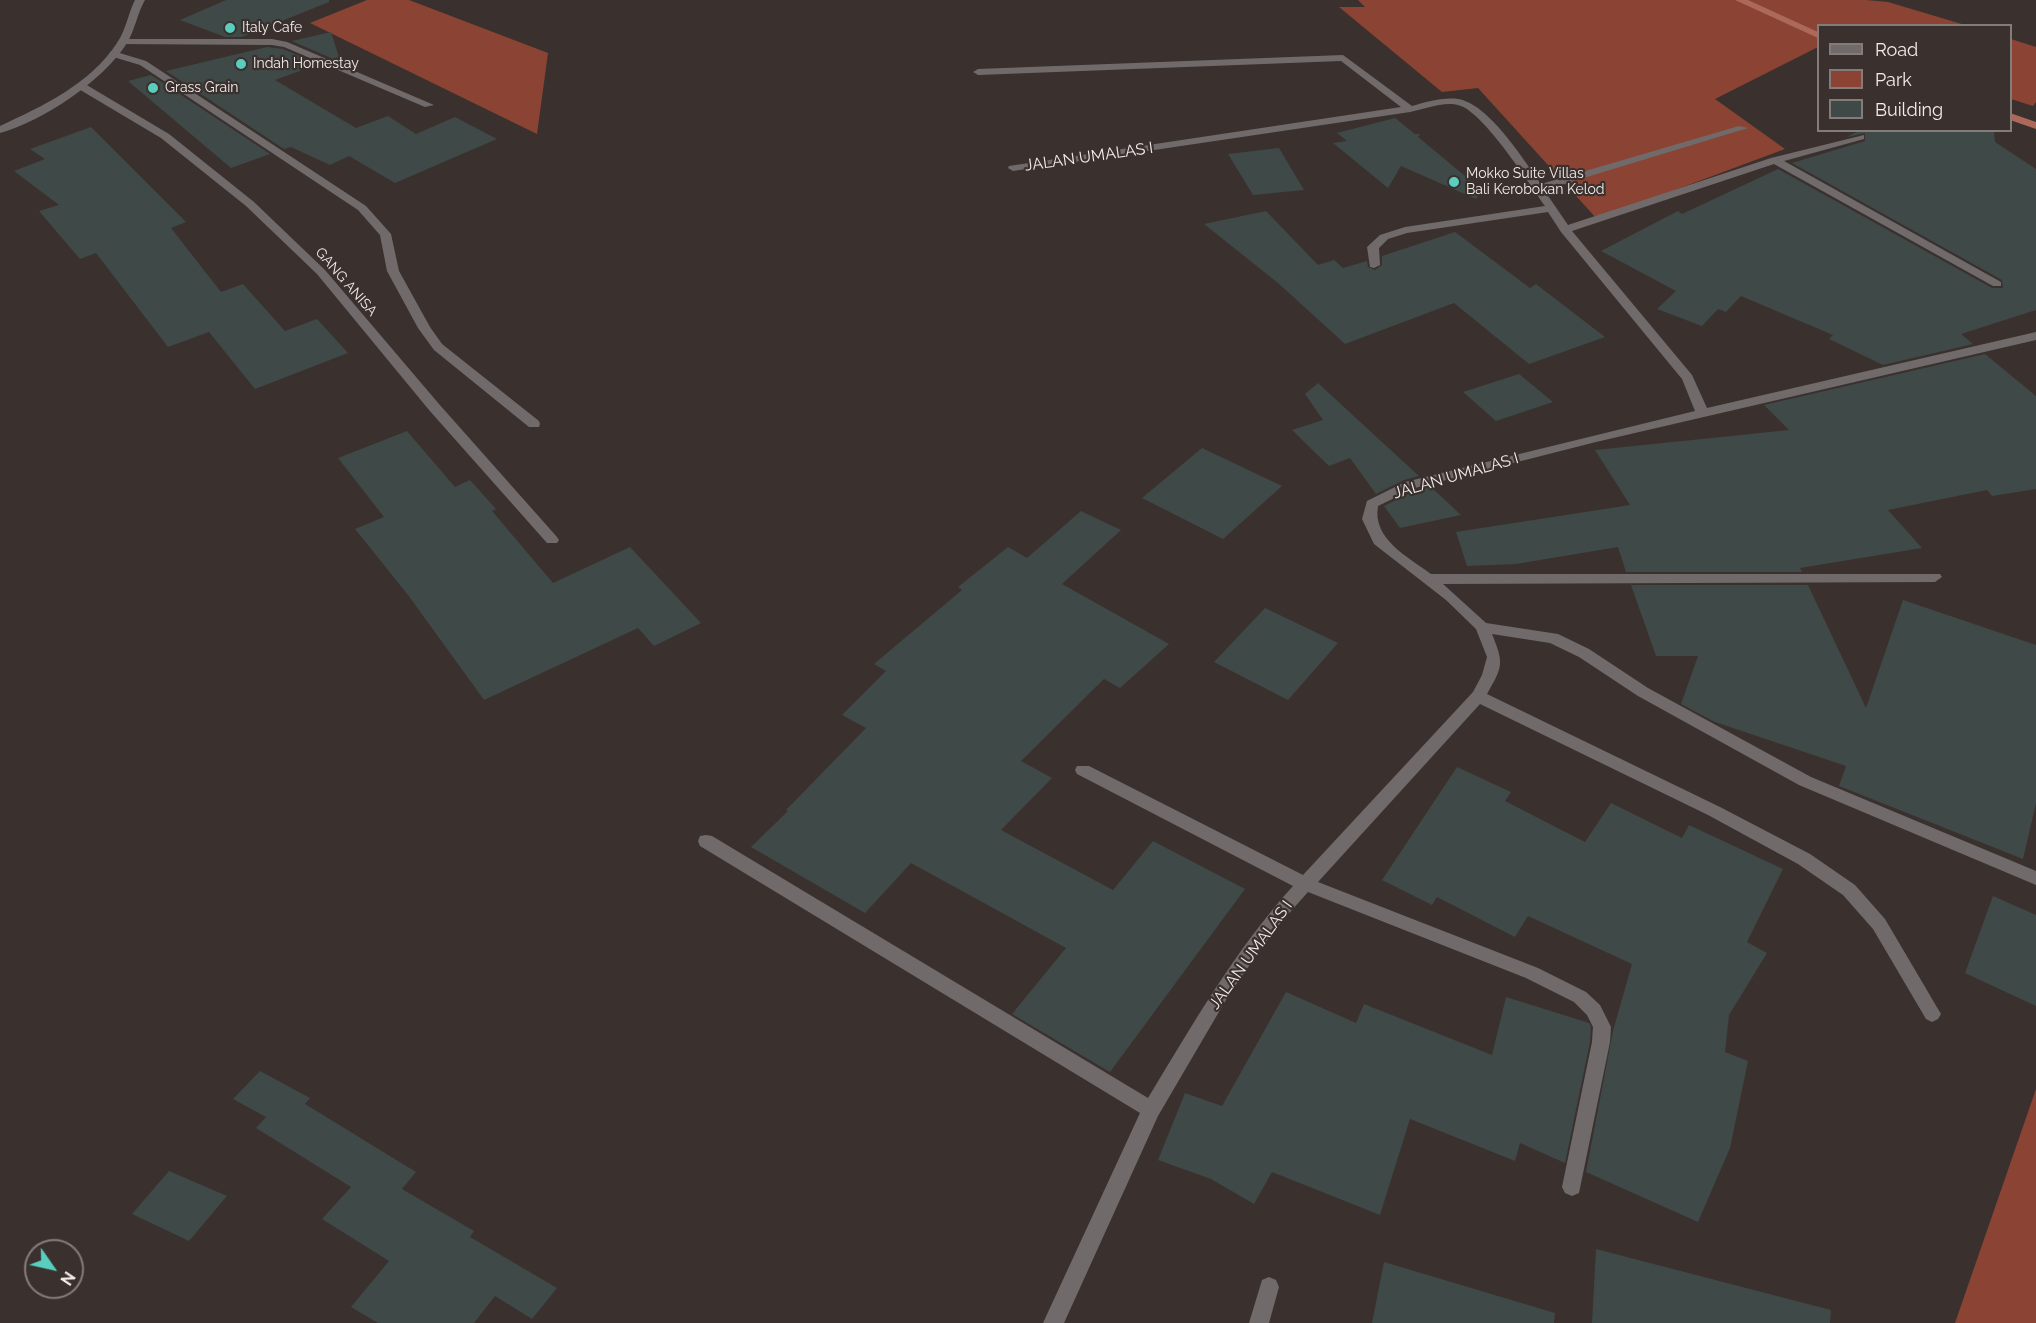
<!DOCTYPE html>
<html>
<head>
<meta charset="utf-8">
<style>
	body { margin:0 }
	#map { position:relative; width:2036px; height:1323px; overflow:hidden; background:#3a312f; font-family:Raleway,sans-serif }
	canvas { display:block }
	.legend { position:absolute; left:1817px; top:24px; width:195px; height:108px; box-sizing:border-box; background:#3a312f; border:2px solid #847c7a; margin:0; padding:8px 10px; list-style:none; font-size:18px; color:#f2ecea }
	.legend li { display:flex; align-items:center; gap:12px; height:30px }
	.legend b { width:30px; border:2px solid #847c7a }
	.north { position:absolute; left:24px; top:1239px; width:60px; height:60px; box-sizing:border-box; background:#3a312f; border:2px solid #847c7a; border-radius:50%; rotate:124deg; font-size:16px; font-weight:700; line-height:24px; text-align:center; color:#f2ecea }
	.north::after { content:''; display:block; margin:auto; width:21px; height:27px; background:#5acebe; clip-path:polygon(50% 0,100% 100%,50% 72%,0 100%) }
</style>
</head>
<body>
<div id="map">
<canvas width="2036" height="1323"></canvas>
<ul class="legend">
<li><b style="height:8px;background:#706b6a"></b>Road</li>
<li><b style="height:16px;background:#8b4333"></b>Park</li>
<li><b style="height:16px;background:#3f4947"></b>Building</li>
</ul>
<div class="north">N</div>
</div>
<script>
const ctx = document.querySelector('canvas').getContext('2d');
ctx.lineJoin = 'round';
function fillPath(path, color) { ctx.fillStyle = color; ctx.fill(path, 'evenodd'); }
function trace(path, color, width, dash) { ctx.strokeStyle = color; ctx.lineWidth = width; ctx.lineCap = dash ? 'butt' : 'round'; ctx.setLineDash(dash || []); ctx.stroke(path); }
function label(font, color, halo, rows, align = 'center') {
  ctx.font = font + ' Raleway,sans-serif'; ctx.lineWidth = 4.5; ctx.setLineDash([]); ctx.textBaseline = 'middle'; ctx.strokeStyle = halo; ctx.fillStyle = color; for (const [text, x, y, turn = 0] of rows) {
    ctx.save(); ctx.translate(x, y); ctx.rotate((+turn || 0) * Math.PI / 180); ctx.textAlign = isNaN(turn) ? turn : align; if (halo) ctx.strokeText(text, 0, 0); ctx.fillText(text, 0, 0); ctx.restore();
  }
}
fillPath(new Path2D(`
	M367,0H409L548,53L537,134L310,23Z
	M1358,0H1866L1888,2L1965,25L1818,26V47L1715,99L1785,149L1597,219L1478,88L1442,92L1339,7H1365Z
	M2011,39L2036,47V102L2033,106L2011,99Z
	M2036,1089V1323H1955Z`), '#8b4333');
fillPath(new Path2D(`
	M1735,0H1748L1818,32V38Z
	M2010,113L2036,122V129L2010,120Z`), '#ac695a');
fillPath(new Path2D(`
	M226,0H329V2L242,37H225L180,20Z
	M331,32L339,57L333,59L292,41Z
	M267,47L283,49L319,64L275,80L356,128L388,116L416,134L455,117L497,139L395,183L349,156L330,165L291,147L284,149L166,71Z
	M151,75L270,154L231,168L128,81Z
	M1395,118L1415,134H1420L1418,137L1482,190L1476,199L1401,166L1388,188L1333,143L1347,141L1337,133Z
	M91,127L186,222L171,228L221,292L243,284L285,331L317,319L348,353L255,389L209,332L168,347L96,253L80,259L39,211L59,205L14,171L45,159L30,149Z
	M1860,130H1994L1995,142L2036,169V310L1961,334L1973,344L1883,365L1829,339L1833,335L1741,296L1726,312L1718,309L1702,326L1657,309L1676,291L1601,251L1678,211L1682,214L1778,169L1992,288H2003L2002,280L1792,163L1865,141V133L1847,137Z
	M1279,148L1304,190L1253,195L1228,154Z
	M1266,211L1318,265L1334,260L1343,268L1367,261L1368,267L1375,270L1382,265V256L1455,232L1530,288L1536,284L1605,337L1529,364L1454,303L1345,344L1278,283L1204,224Z
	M1985,354L2036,396V489L1992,496L1987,490L1888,510L1922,548L1800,568L1802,572H1626L1618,547L1516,564L1467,566L1456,532L1630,505L1595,450L1789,430L1764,405Z
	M1519,374L1553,402L1496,421L1463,392Z
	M1318,383L1370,431L1419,476L1404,480L1376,494L1350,458L1329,466L1292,430L1323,420L1305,394Z
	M407,431L455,487L470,480L496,509L492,511L553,583L630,547L701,623L654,646L638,628L484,700L408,595L355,529L384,517L338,458Z
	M1202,448L1282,486L1223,539L1142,498Z
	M1430,486L1461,515L1400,528L1384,506L1416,490Z
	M1081,511L1121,530L1062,584L1169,644L1120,688L1104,679L1021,761L1052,778L1001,830L1113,890L1153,841L1245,889L1110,1072L1012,1014L1066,948L911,863L865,913L751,847L788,811L786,810L866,728L842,715L886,671L874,664L962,590L958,587L1008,547L1027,558Z
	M1631,585H1808L1866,708L1903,600L2036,645V803L2023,859L1839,786L1846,766L1715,722L1681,704L1698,656H1656Z
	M1265,608L1338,643L1288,700L1214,662Z
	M1457,767L1511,792L1505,801L1585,842L1611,803L1682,838L1689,825L1783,869L1747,942L1767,953L1729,1015L1725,1052L1748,1061L1730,1148L1698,1222L1586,1172L1613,1031L1632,964L1528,916L1515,937L1437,897L1432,905L1382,880Z
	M1993,896L2036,915V1006L1965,973Z
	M1286,992L1356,1023L1364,1004L1492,1055L1506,997L1589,1023L1591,1027L1590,1042L1565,1163L1520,1143L1515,1161L1410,1119L1380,1215L1272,1172L1254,1204L1211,1179L1158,1160L1185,1093L1222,1106Z
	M260,1071L310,1098L305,1104L416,1172L402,1189L474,1231L470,1237L557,1288L532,1319L495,1296L474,1323H378L351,1307L389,1261L322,1219L351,1187L256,1128L266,1117L233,1099Z
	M169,1171L227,1196L189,1241L132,1214Z
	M1596,1249L1831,1310L1830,1323H1592Z
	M1384,1262L1555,1313L1554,1323H1372Z`), '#3f4947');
fillPath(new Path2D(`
	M1269,1277L1276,1280L1279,1287L1269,1323H1249L1262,1280Z`), '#706b6a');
fillPath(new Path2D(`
	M122,39H272L287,42L434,105L425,107L284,47L272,45L119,44L117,42Z
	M113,51L146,61L366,206L391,234L399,271L430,327L442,344L539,421L540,424L539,427H529L434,350L418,328L387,271L380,235L358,210L140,65L110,56V52Z
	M1343,55L1412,106C1427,102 1442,97 1458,99C1489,104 1523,159 1541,184L1739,126L1748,128L1544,190L1568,225L1771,158L1864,135V139L1784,161L2001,282V286H1993L1774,164L1572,231L1692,375L1707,408L2036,332V340L1596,442L1415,488L1378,506C1372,539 1408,557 1431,574H1940L1942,577L1935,582L1443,584L1486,623L1558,634L1589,649L1648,688L1811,777L2036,871V885L1799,785L1638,696L1579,657L1550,643L1492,634C1504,664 1503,666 1487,694L1720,807L1810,854L1855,885L1885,919L1938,1009L1941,1014L1938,1019L1932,1022L1926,1019L1873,929L1843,895L1798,864L1708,815L1480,704L1318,882L1538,968L1586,992L1600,1005L1611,1027L1610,1042L1579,1193L1572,1196L1565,1193L1562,1187L1592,1042L1593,1027L1587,1015L1574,1002L1526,978L1308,892L1275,929L1230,993L1158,1116L1064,1323H1043L1140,1113L700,846L698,841L700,836L706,835L712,836L1148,1098C1193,1024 1235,950 1293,886L1077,774L1075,770L1077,766H1089L1303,875L1473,692L1482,675L1487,657L1476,629L1446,600L1374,544L1362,519L1367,501L1405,482L1695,411L1682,379L1561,232L1548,212L1407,233L1388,239L1379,248L1380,265L1374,268L1370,267L1367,247L1380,235L1405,227L1545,206C1529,183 1485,115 1461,106C1446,100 1425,109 1410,112L1013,171L1008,168L1009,166L1401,107L1341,61L978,75L973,72L978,69Z
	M77,84H85L169,134L254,202L325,270L439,404L557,537L559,540L557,543H547L429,410L317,274L246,206L161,138L77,88Z`), '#706b6a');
fillPath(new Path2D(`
	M135,0H145C137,14 135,30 127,43C103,81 43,121 0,133V126C43,106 90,84 117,43C126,30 128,14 135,0Z`), '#706b6a');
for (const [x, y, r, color] of [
	[230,28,6,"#5acebe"],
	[241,64,6,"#5acebe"],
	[153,88,6,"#5acebe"],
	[1454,182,6,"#5acebe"]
]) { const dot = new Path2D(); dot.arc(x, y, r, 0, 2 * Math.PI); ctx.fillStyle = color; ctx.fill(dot); trace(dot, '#3a312f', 2); }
label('14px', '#f2ecea', '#3a312f', [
	["Italy Cafe",242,28],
	["Indah Homestay",253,64],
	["Grass Grain",165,88],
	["Mokko Suite Villas",1466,174],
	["Bali Kerobokan Kelod",1466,190]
], 'left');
label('14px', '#f2ecea', '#3a312f', [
	["GANG ANISA",346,282,49]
]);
label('16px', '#f2ecea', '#3a312f', [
	["JALAN UMALAS I",1089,157,-8],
	["JALAN UMALAS I",1456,476,-16],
	["JALAN UMALAS I",1251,955,-54]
]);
</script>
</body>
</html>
